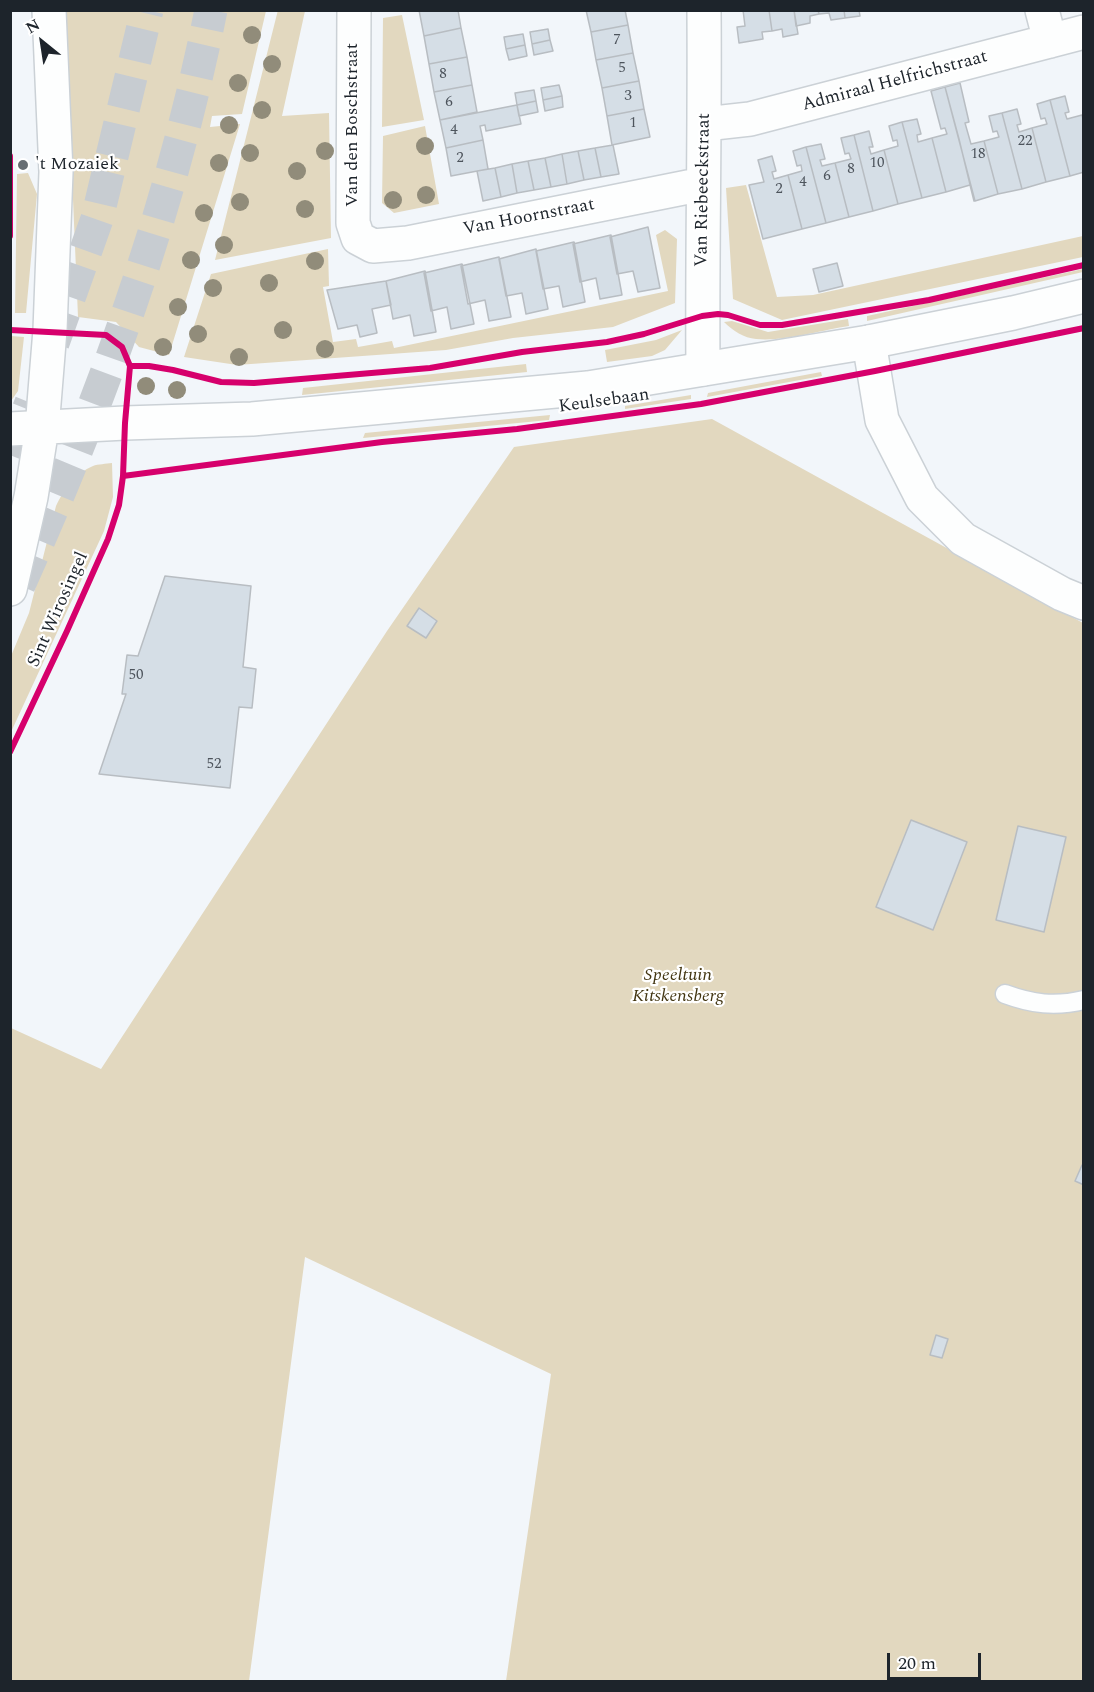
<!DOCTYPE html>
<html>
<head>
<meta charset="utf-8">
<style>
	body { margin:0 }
	#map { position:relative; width:1094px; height:1692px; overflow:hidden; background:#f2f6fa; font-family:Spectral,serif }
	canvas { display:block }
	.frame { position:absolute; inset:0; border:12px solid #1d242b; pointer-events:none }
	.north { position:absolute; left:12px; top:12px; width:60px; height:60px; -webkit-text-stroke:4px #fff; paint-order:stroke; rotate:330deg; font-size:16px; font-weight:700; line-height:24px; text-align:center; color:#1d242b }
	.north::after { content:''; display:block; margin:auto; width:21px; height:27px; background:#1d242b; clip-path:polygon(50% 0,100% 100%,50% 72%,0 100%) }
	.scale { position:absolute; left:887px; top:1653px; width:94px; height:27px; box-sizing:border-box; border:3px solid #1d242b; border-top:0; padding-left:8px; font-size:18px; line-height:21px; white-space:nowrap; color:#1d242b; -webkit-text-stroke:4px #fff; paint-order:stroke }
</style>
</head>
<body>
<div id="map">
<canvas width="1094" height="1692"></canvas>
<div class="frame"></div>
<div class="north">N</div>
<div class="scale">20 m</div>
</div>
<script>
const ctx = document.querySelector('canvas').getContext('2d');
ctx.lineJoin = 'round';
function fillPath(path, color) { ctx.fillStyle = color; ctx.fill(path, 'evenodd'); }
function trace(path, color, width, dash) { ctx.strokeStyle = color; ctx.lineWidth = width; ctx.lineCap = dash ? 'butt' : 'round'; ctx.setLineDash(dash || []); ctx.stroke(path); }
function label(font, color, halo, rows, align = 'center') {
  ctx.font = font + ' Spectral,serif'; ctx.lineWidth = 4.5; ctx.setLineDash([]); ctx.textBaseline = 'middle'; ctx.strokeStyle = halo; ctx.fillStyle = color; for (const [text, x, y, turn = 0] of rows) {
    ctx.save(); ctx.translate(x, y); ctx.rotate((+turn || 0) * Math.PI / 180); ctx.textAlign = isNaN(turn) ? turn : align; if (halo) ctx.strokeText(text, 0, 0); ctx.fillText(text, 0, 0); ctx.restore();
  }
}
fillPath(new Path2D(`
	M278,10L305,11L282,116L329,113L331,238L215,260Z
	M65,11H266L242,114L212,116L210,127L240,124L169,355L139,347L116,322L78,317Z
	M402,15L424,120L382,127L383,18Z
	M425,126L439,204L394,213L382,203L383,136Z
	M28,173L37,194L26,313H15L17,174Z
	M746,185L777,297L813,295L1083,236V257L782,320L733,299L726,188Z
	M665,230L677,239L675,303L613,327L513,338L446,350L237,365L184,357L211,274L328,249L329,286L323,287L333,342L356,339L358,347L392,341L394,348L668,291L656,235Z
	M1083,269V272L867,321V316Z
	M848,319L849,326C822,330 783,342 756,339C744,338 733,331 724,322L732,321L768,332Z
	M682,330L665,350L652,356L607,362L605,350L656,340Z
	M11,336L24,337L18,391L11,401Z
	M526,364L527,372L302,395L303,388Z
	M821,372L822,376L707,397L708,393Z
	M691,395V399L625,409V406Z
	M550,415L549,420L363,438L365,433Z
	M712,419L1083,623V1681H506L551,1374L305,1257L249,1681L11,1682V1028L101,1069L387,631L514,447Z
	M112,463L113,497L104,531L11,732V656L29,613L56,506C63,491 76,473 93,466C98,464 106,464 112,463Z`), '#e2d8bf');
const building = new Path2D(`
	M419,10H458L461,28L424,36Z
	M586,10H625L628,25L591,32Z
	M743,10H769L772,31L762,32L763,39L739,43L737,27L745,26Z
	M769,10H794L798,34L783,37L782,29L772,31Z
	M794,10H818L819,14L810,16V23L796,26Z
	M818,10H844L845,18L831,20L829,13L819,14Z
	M844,10H859L860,16L845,18Z
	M628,25L633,53L596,60L591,32Z
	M461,28L467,57L429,64L424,36Z
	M548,29L550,40L532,44L530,32Z
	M523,34L525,45L506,49L504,37Z
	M550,40L553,51L534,55L532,44Z
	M525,45L527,56L509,60L506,49Z
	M633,53L639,81L602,88L596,60Z
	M467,57L472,85L434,92L429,64Z
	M639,81L644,109L607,116L602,88Z
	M960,83L969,122L965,123L971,144L984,141L998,194L975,201L945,87Z
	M472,85L477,112L440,120L434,92Z
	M559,85L562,96L543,100L541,88Z
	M945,87L959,139L974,201L970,185L946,192L932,138L947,134L945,128L941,129L931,91Z
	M534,90L536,101L517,105L515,93Z
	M562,96L563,107L545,111L543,100Z
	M1065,96L1069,112L1065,113L1067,119L1082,115L1084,123V172L1070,176L1050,100Z
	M1050,100L1070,176L1046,182L1032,128L1047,124L1045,118L1041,119L1037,104Z
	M536,101L538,112L519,116L517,105Z
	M517,105L521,124L486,131L485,125L480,126L483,140L446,148L440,120Z
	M644,109L650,137L612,145L607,116Z
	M1017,109L1021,124L1017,125L1019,132L1032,128L1046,182L1022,189L1002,113Z
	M1002,113L1022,189L998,194L984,141L999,137L997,131L993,132L989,116Z
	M917,119L921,134L917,135L918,142L932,138L946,192L922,198L902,122Z
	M902,122L922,198L898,204L884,150L898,146L897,140L893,141L889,126Z
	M869,131L873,147H869L871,154L884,150L898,204L873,211L854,135Z
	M854,135L873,211L849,217L835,163L851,159L849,153L845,154L841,138Z
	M483,140L488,169L451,176L446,148Z
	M821,144L825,159L820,160L822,166L835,163L849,217L826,223L806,147Z
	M613,145L619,174L601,177L595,148Z
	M806,147L826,223L802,229L788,175L802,171L801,165L797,166L793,151Z
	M595,148L601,177L584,180L578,151Z
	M578,151L584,180L567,184L562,154Z
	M562,154L567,184L551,187L545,158Z
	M772,156L776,171L772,172L774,179L788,175L802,229L763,239L749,185L764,182L758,160Z
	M545,158L551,187L534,190L528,161Z
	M528,161L534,190L517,193L512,164Z
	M512,164L517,193L501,197L495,168Z
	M495,168L501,197L483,201L477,171Z
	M648,227L660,288L638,292L633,271L617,274L610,237Z
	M611,235L622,295L600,299L596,278L580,282L573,244Z
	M574,242L585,302L563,307L559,286L543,289L536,251Z
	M536,249L548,309L526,314L522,293L506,296L499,259Z
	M499,257L511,317L489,321L485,300L468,304L461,266Z
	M837,263L843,286L819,292L813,269Z
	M462,264L474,324L451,329L447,307L431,311L424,273Z
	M425,271L436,332L414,336L410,315L393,319L386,281Z
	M386,281L391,305L372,309L377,333L360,337L357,325L338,329L327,290Z
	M165,576L251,586L243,667L256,669L252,708L239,707L230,788L99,774L126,694H122L127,655L138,656Z
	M419,608L437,621L426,638L407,626Z
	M911,820L967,842L933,930L876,907Z
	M1018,826L1066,837L1044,932L996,920Z
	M1082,1165H1084V1185L1075,1181Z
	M936,1335L948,1339L942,1358L930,1355Z`);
fillPath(building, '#d5dee6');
trace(building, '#b8bdc2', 1.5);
trace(new Path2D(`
	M53,343L97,219L147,10
	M10,455L31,403
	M19,585C102,401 171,209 211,10`), '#c7ccd1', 33, [33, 16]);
const lane = new Path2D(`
	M1005,994C1032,1004 1055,1007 1084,1000`);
const street = new Path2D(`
	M354,10L353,223L358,238L373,246L408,243L703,184
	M1042,10L1050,41
	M705,124L750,119L1084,32
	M869,342L882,420L922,498L963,539L1062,594L1084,603
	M703,369C702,250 705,130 704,10
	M42,428L50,330L56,172L49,10`);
const secondary = new Path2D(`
	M10,429L125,423L252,419L588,388L869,342L1013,313L1084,296
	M10,589L31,497L42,428`);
trace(lane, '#cbd1d6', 21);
trace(street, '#cbd1d6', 36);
trace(secondary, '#cbd1d6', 36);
trace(lane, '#fdfefe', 18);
trace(street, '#fdfefe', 33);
trace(secondary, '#fdfefe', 33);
trace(new Path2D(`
	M10,156V236
	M10,330L106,335L122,347L130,366L125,423L123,476L119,505L108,539L67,631L10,752
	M130,366H149L173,370L221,382L254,383L430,368L522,352L607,342L644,334L702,316L718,314L728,315L760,325H782L929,300L1084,265
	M123,476L382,442L517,429L701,404L875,371L1084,328`), '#d6006c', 6);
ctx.fillStyle = '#918c7a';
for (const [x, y] of [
	[252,35],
	[272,64],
	[238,83],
	[262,110],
	[229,125],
	[425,146],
	[325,151],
	[250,153],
	[219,163],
	[297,171],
	[426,195],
	[393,200],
	[240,202],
	[305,209],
	[204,213],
	[224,245],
	[191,260],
	[315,261],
	[269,283],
	[213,288],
	[178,307],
	[283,330],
	[198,334],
	[163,347],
	[325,349],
	[239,357],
	[146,386],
	[177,390]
]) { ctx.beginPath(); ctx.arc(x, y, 9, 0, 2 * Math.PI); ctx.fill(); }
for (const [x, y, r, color] of [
	[23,165,6,"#686e73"]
]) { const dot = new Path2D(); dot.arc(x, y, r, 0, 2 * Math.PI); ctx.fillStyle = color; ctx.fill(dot); trace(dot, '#fff', 2); }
label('15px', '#4d545c', null, [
	["7",617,41],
	["5",622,69],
	["8",443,75],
	["3",628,97],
	["6",449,103],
	["1",633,124],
	["4",454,131],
	["22",1025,142],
	["18",978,155],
	["2",460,159],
	["10",877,164],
	["8",851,170],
	["6",827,177],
	["4",803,183],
	["2",779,190],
	["50",136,676],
	["52",214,765]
]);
label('18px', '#1d242b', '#fff', [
	["Admiraal Helfrichstraat",895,82,-15],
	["Van den Boschstraat",353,125,-90],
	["Van Riebeeckstraat",704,190,-89],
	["Van Hoornstraat",529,218,-11],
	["Keulsebaan",604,402,-8],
	["Sint Wirosingel",59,610,-66]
]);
label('18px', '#1d242b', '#fff', [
	["'t Mozaiek",35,165]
], 'left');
label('italic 18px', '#423511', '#fff', [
	["Speeltuin",678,976],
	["Kitskensberg",678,997]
]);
</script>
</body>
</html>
